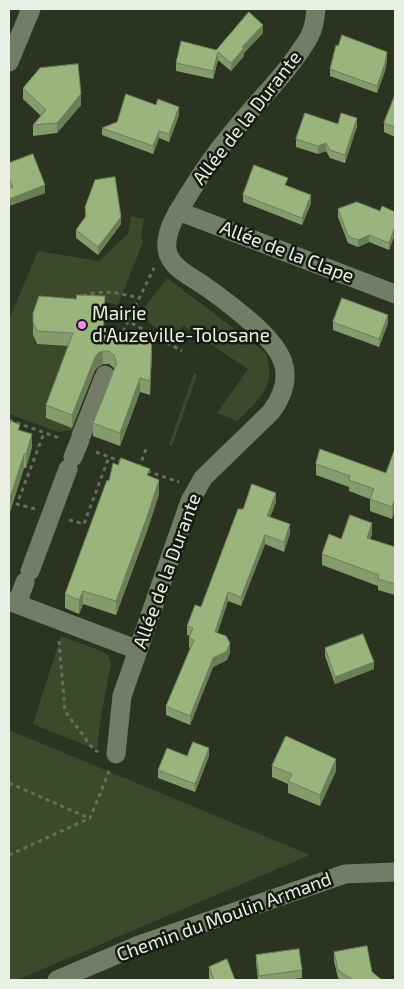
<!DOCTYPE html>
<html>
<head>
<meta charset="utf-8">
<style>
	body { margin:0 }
	#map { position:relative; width:404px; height:989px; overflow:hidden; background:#2b3420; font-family:"Exo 2",sans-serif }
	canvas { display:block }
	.frame { position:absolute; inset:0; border:10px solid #eaf0e4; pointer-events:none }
</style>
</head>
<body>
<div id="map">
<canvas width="404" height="989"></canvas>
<div class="frame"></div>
</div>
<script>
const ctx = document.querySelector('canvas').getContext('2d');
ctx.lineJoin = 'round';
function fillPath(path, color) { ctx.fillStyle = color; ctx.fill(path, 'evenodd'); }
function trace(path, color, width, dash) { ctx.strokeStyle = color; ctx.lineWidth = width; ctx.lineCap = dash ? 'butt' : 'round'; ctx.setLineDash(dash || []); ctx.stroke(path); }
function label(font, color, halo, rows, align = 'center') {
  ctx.font = font + ' "Exo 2",sans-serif'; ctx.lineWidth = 5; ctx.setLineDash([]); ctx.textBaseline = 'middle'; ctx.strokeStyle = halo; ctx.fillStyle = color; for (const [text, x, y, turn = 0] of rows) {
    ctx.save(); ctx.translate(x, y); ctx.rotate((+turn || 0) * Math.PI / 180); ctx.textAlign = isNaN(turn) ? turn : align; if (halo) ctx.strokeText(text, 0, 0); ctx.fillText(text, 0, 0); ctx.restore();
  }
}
fillPath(new Path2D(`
	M131,216L144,219L141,235L143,242L118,305L106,302L105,309L33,326L35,344L81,347L46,418L77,430L58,432L9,414V320L38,251L99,261L128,234Z
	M167,278L266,353C277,387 259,399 237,421L217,413L248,369L182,325L176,338L162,332L139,315Z
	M194,373L197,375L172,446L169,445Z
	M61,636L104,652L109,657L111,664L101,716L97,750L33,724Z
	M9,730L310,855L17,980H9Z`), '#3c492b');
trace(new Path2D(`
	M83,296C103,289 119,293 139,298
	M128,321L154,268
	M120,339L128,321L182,351
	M9,420L62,439
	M96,452L123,462
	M139,468L146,449
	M147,471L179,482
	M35,509L17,504L44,433
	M69,520L84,524L109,457
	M59,641L65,711L94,750L98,752
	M9,783L89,818
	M9,855L90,818L110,769`), '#666e5c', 3, [4, 4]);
trace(new Path2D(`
	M9,62L31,9
	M178,211L395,294
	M81,436L105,375
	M73,457L80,440
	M30,571L68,469
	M9,601L138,650
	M17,604L25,582
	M116,754L122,696L190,501L203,478L271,412C299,374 282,349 251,322C237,310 222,298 206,287C193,277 169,268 167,249C165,230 178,212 187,197C201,174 216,152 233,132C254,105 279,82 298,54C304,45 311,37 313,27C315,22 315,15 316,9
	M57,980L139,945L345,874L395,872`), '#727c66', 19);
fillPath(new Path2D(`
	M263,33L244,53V56L231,71L218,60L213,79L176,71V63L216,50Z
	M387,60L385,71L377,93L330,76V69Z
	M23,88L81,105L57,133L33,136V125L41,116L23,99Z
	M395,95V137L384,132V123Z
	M179,115L169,142L159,138L153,154L102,135V128Z
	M338,124L357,126L345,163L330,158L326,151L318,154L296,147V139Z
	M9,163L45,193L9,206Z
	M288,186L311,203L302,225L243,202V195Z
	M85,207L121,224L98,255L76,238V230L85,217Z
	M338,209L395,212V234L389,250L369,242L358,247L348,243L338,217Z
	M76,299L105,309L103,335L152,351L150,395L140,392L120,446L93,436V423L114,368L109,364H103L98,367L95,370L72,428L46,418V405L68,346L37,344L33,335V313Z
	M333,322L388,323L379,347L333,330Z
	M9,420L20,430L32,447L26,468H24L9,515Z
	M395,451V510L392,519L370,511V499L349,491V487L316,475V464L386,473Z
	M150,476L159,494L147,531L116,615L83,604L79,614L65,608V594Z
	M276,502L270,517L290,533L284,552L265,544L241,606L228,601L217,633L230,652L227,660L213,667L190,725L166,715V706L190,648L189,647V638L190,636L187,635V626L201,607L243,509Z
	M372,534L370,539L395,547V595L378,590V586L322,565V554L341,539Z
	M325,648L374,669L335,684L325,656Z
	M187,756H209L195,792L158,778V770Z
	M272,766L336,771L320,806L288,793V784L272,777Z
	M334,952L372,972L382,980H341L338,978L334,961Z
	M256,955L302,970V978L285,980H258L256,963Z
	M209,967L235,980H210L209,978Z`), '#859b6c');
fillPath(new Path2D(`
	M263,25V33L244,53V56L231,71V63L242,47Z
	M218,52V60L213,79V71Z
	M387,52V60L385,71L377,93V86Z
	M81,94V105L57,133V123Z
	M179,107V115L169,142V134Z
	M357,118V126L345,163V155Z
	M159,131V138L153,154V146Z
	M326,143V151L318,154V146Z
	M45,185V193L9,206V199Z
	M311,195V203L302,225V218Z
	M121,217V224L98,255V247Z
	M395,226V234L389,250V243Z
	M369,235V242L358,247V240Z
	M105,296V309L103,348V335Z
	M388,315V323L379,347V339Z
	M152,338V351L150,395V381Z
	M103,351V364L98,367L95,370L72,428V415L95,357L98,353Z
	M140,378V392L120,446V433Z
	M32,434V447L26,468V454Z
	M24,454V468L9,515V501Z
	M159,480V494L147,531L116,615V601Z
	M276,493V502L267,525V516Z
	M395,498V510L392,519V507Z
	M372,523V534L367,548V538Z
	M290,524V533L284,552V542Z
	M265,535V544L241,606V597Z
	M83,591V604L79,614V600Z
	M228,592V601L215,641V632Z
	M230,643V652L227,660L213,667L190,725V716L213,658Z
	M374,662V669L335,684V677Z
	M209,748V756L195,792V784Z
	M336,759V771L320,806V795Z`), '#6c7e58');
const building = new Path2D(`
	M249,12L263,25L242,47L244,48L231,63L218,52L213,71L176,63L181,41L216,50Z
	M342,35L387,52L385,63L377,86L330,69L336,45L338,46Z
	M78,64L81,94L57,123L33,125L46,110L23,88L40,68Z
	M126,94L156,105L158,99L179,107L169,134L159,131L153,146L102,128L117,122Z
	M395,95V127L384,123Z
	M305,113L338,124L341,113L357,118L345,155L330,150L326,143L318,146L296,139Z
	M33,154L45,185L9,199V186L13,188L9,178V163Z
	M254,165L288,178L285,185L311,195L302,218L243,195Z
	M115,177L121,217L98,247L76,230L86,216L85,207L95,180Z
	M357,202L380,211L382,206L395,212V226L389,243L369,235L358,240L348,236L338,209Z
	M77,295L105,296L103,335L152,338L150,381L140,378L120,433L93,423L116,365V361L114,355L109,351H103L98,353L95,357L72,415L46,405L73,333L37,331L33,322V313L39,296L76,299Z
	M342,298L388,315L379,339L333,322Z
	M9,420L20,425L18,430L32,434L26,454H24L9,501Z
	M320,449L386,473L394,451H395V498L392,507L370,499L374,489L349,480L350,476L316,464Z
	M121,458L150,469L147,475L159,480L147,517L116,601L83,591L79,600L65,594L107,480L109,481L113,463L118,465Z
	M252,484L276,493L267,516L290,524L284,542L265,535L241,597L228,592L215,632L226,636L230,643L227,651L213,658L190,716L166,706L194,640L189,638L193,628L187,626L195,605L201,607L238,509H243Z
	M350,515L372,523L367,538L395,547V584L378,579L379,575L322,554L329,534L341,539Z
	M363,634L374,662L335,677L325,648Z
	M286,736L336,759L320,795L288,781L292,774L272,766Z
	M193,742L209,748L195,784L158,770L167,748L187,756Z
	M367,946L372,972L382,980H353L338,970L334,952Z
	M299,949L302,970L259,976L256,955Z
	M227,959L235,980H214L209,967Z`);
fillPath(building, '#9bb47d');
trace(building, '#6c7e58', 1);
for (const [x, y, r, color] of [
	[82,325,5,"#f489f1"]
]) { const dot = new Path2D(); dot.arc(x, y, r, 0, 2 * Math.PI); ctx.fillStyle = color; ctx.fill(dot); trace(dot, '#161a11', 2); }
label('19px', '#eaf0e4', '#161a11', [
	["Allée de la Durante",247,118,-52],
	["Allée de la Clape",287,252,21],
	["Allée de la Durante",167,571,-70],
	["Chemin du Moulin Armand",224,917,-20]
]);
label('19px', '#eaf0e4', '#161a11', [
	["Mairie",92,314],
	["d'Auzeville-Tolosane",92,336]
], 'left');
</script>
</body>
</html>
